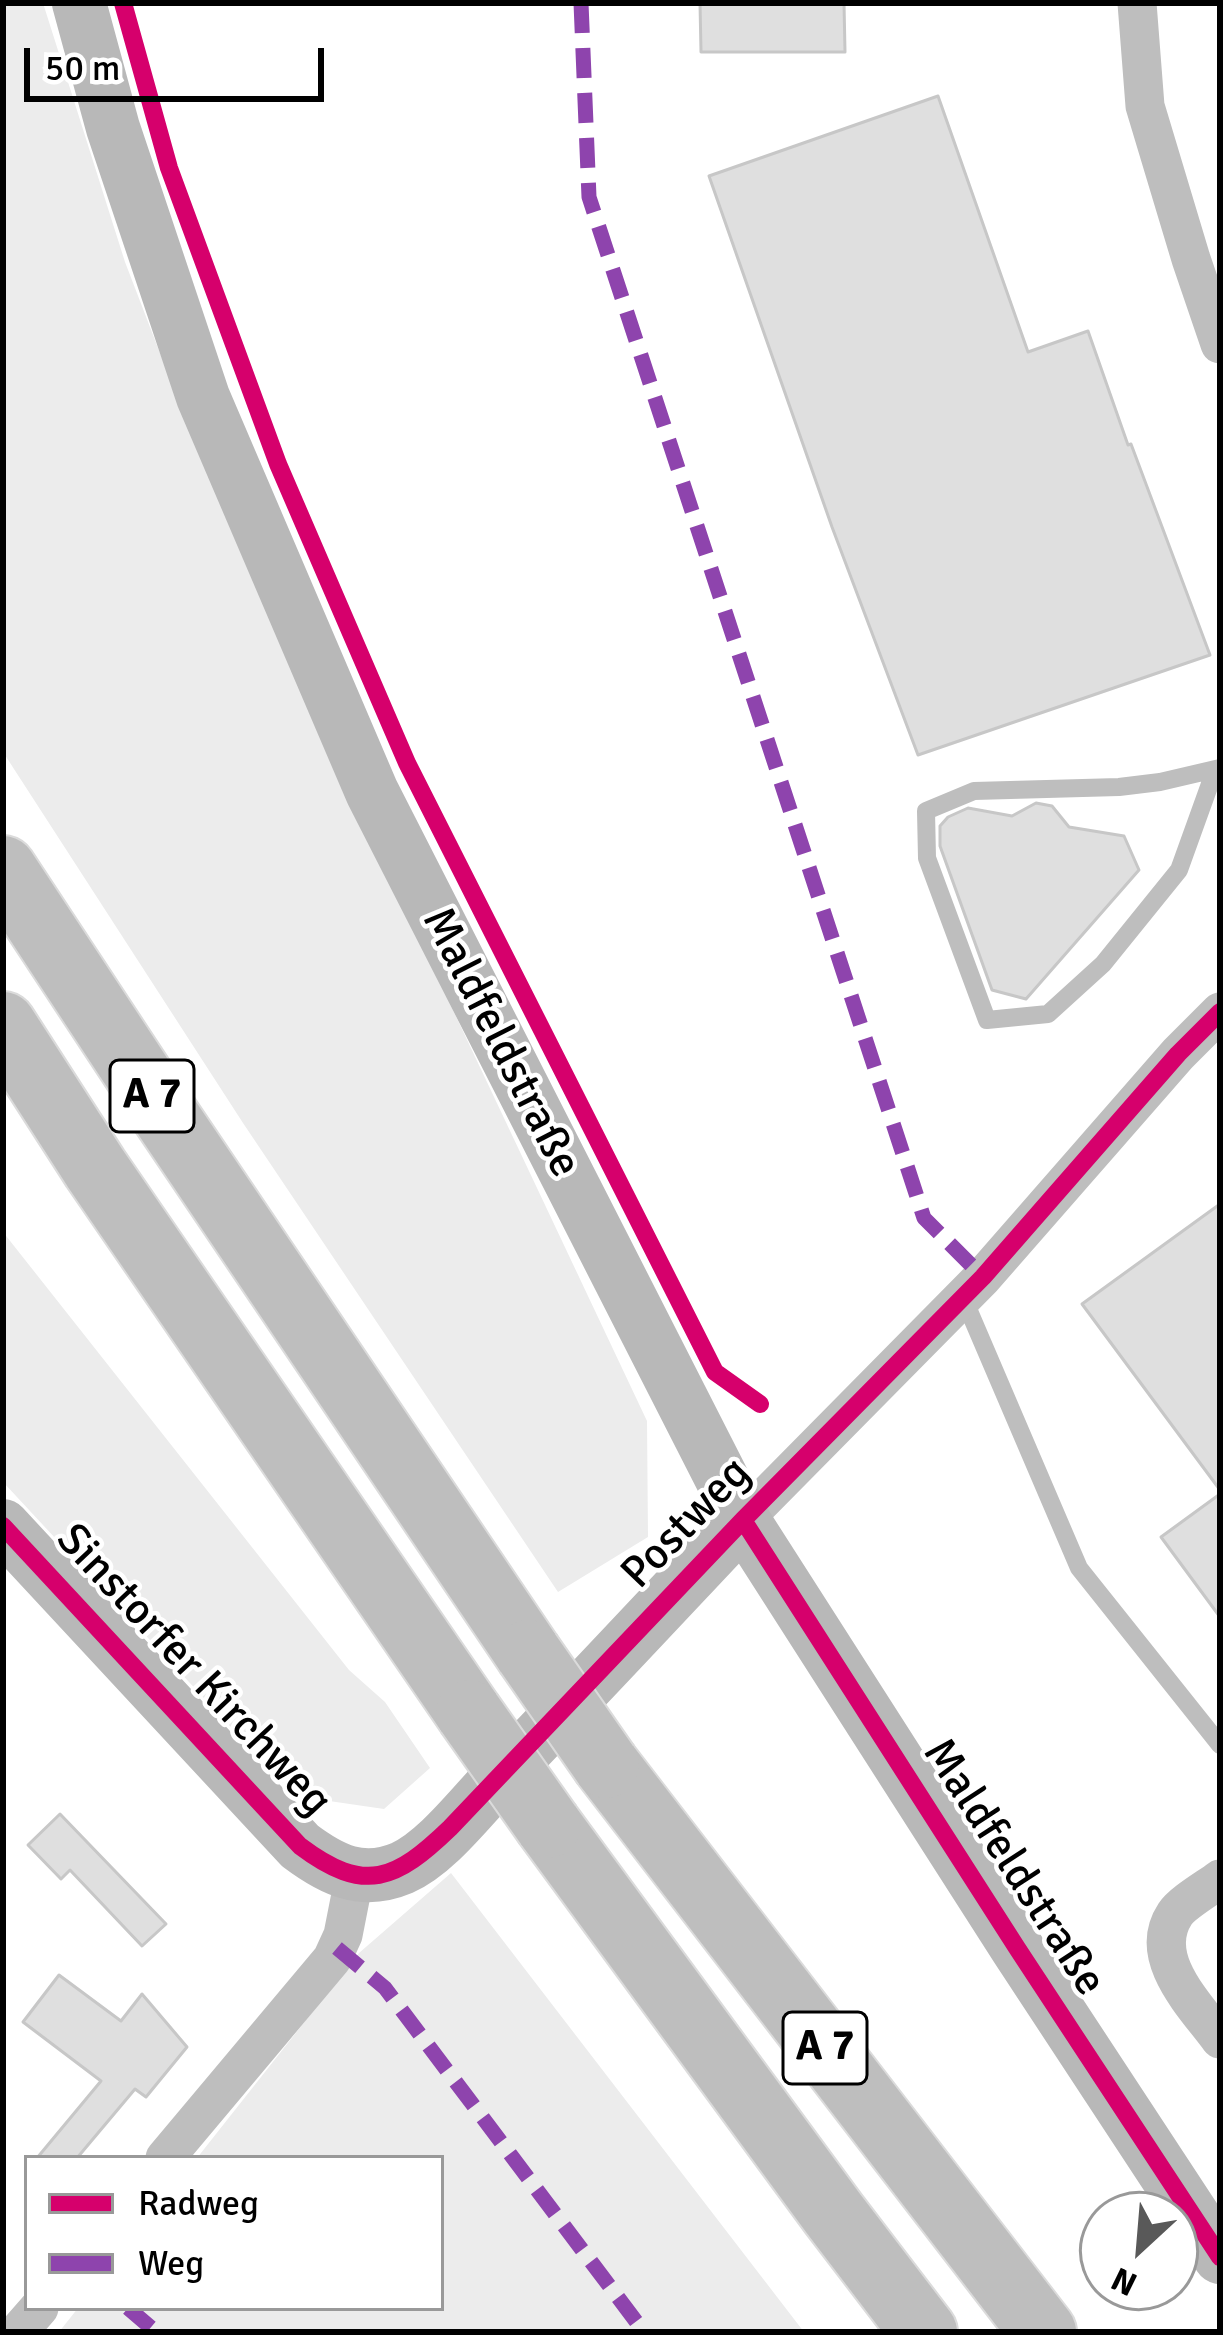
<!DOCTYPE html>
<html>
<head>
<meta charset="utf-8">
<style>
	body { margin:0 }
	#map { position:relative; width:1223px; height:2335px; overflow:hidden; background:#fff; font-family:Signika,sans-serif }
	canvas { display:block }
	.frame { position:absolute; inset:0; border:6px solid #000; pointer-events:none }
	.legend { position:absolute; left:24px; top:2155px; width:420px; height:156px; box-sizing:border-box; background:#fff; border:3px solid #999; margin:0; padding:15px 21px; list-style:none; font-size:36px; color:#000 }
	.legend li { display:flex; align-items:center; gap:24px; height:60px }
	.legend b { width:60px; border:3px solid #999 }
	.north { position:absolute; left:1079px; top:2191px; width:120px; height:120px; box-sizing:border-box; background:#fff; border:3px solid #999; border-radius:50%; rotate:206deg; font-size:33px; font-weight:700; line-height:48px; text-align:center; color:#000 }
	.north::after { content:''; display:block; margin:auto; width:42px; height:54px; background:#595959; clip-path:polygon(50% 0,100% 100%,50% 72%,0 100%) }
	.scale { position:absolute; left:24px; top:48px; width:300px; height:54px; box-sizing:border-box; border:6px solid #000; border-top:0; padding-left:15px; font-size:36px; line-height:42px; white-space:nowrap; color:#000; -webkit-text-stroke:9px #fff; paint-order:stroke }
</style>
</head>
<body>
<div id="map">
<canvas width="1223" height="2335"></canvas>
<div class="frame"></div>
<ul class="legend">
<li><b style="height:15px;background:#d6006c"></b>Radweg</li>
<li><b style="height:15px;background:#8e44ad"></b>Weg</li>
</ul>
<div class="north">N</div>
<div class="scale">50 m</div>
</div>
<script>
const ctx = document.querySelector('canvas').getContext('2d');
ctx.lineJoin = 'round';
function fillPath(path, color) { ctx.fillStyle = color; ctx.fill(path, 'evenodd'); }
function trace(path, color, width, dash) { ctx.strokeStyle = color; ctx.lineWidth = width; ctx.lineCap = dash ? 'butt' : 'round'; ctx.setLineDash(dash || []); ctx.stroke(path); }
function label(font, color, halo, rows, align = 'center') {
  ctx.font = font + ' Signika,sans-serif'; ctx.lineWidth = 9; ctx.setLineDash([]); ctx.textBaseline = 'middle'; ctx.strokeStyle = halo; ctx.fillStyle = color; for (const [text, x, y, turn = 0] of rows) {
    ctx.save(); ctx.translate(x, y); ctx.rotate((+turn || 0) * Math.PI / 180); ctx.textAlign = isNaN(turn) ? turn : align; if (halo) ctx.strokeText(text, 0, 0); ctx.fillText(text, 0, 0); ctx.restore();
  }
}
fillPath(new Path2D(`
	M3,3H43L125,262L183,413L351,794L647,1421L648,1537L558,1592L243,1123L3,752Z
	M3,1232L349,1670L385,1702L430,1768L384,1809L295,1796L3,1482Z
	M451,1873L804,2332H59L78,2308H441V2158H197L359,1953Z`), '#ececec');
const building = new Path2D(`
	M700,3H844L845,52H701Z
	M938,96L1028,352L1088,331L1128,445L1131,444L1210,655L918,755L832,527L709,176Z
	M1036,803L1052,806L1069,827L1124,836L1139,870L1026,999L992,990L940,846V826L948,817L968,808L1012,816Z
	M1220,1204V1490L1082,1304Z
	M1220,1494V1617L1161,1537Z
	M60,1814L166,1924L142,1946L70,1870L61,1879L28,1845Z
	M59,1975L121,2021L142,1994L187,2047L146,2097L135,2089L77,2158H37L101,2081L23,2022Z`);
fillPath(building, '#dfdfdf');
trace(building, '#c7c7c7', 3);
const highway = new Path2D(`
	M3,869L163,1112L528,1653
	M3,1025L95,1168L469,1713
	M606,1765L1043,2332
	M548,1825L833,2213L924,2332`);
trace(highway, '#dbdbdb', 70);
trace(new Path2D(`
	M1215,770L1179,870L1103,964L1048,1014L987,1020L927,858L926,811L974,791L1119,787L1160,782L1220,768
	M963,1297L1079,1568L1220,1745`), '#bebebe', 18);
trace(new Path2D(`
	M1137,3L1145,106L1191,259L1220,344
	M743,1520L983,1277L1178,1054L1220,1012
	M1220,1879C1208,1888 1182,1903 1175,1914C1146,1958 1196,2006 1220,2039
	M165,2158L332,1959L343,1935L355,1874
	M18,2332L39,2308`), '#bebebe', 39);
trace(new Path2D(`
	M79,3L113,128L203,397L372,792L743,1520L1017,1948L1220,2257
	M3,1526L300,1846C332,1870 362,1885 402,1868C436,1853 470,1808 496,1781C579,1695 661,1607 743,1520`), '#b8b8b8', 54);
trace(highway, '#bebebe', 66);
const highwayBridge = new Path2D(`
	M528,1653L606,1765
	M469,1713L548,1825`);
trace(highwayBridge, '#dbdbdb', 70, []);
trace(highwayBridge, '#bebebe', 66);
trace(new Path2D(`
	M581,3L589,197L924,1218L983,1277
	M337,1948L385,1988L644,2332
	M128,2308L156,2332`), '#8e44ad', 15, [30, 15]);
trace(new Path2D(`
	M123,3L169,168L278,464L407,763L715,1372L760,1404
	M743,1520L1017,1948L1220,2257
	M3,1526L300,1846C365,1895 396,1880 450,1828L743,1520L983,1277L1178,1054L1220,1012`), '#d6006c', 18);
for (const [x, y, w] of [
	[152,1096,84],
	[825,2048,84]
]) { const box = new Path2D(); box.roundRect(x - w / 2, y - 36, w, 72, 9); ctx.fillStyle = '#fff'; ctx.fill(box); trace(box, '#000', 3); }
label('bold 42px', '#000', null, [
	["A 7",152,1096],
	["A 7",825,2048]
]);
label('45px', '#000', '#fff', [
	["Maldfeldstraße",500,1043,63],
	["Postweg",687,1524,-46],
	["Sinstorfer Kirchweg",193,1671,47],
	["Maldfeldstraße",1013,1868,57]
]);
</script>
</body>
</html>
